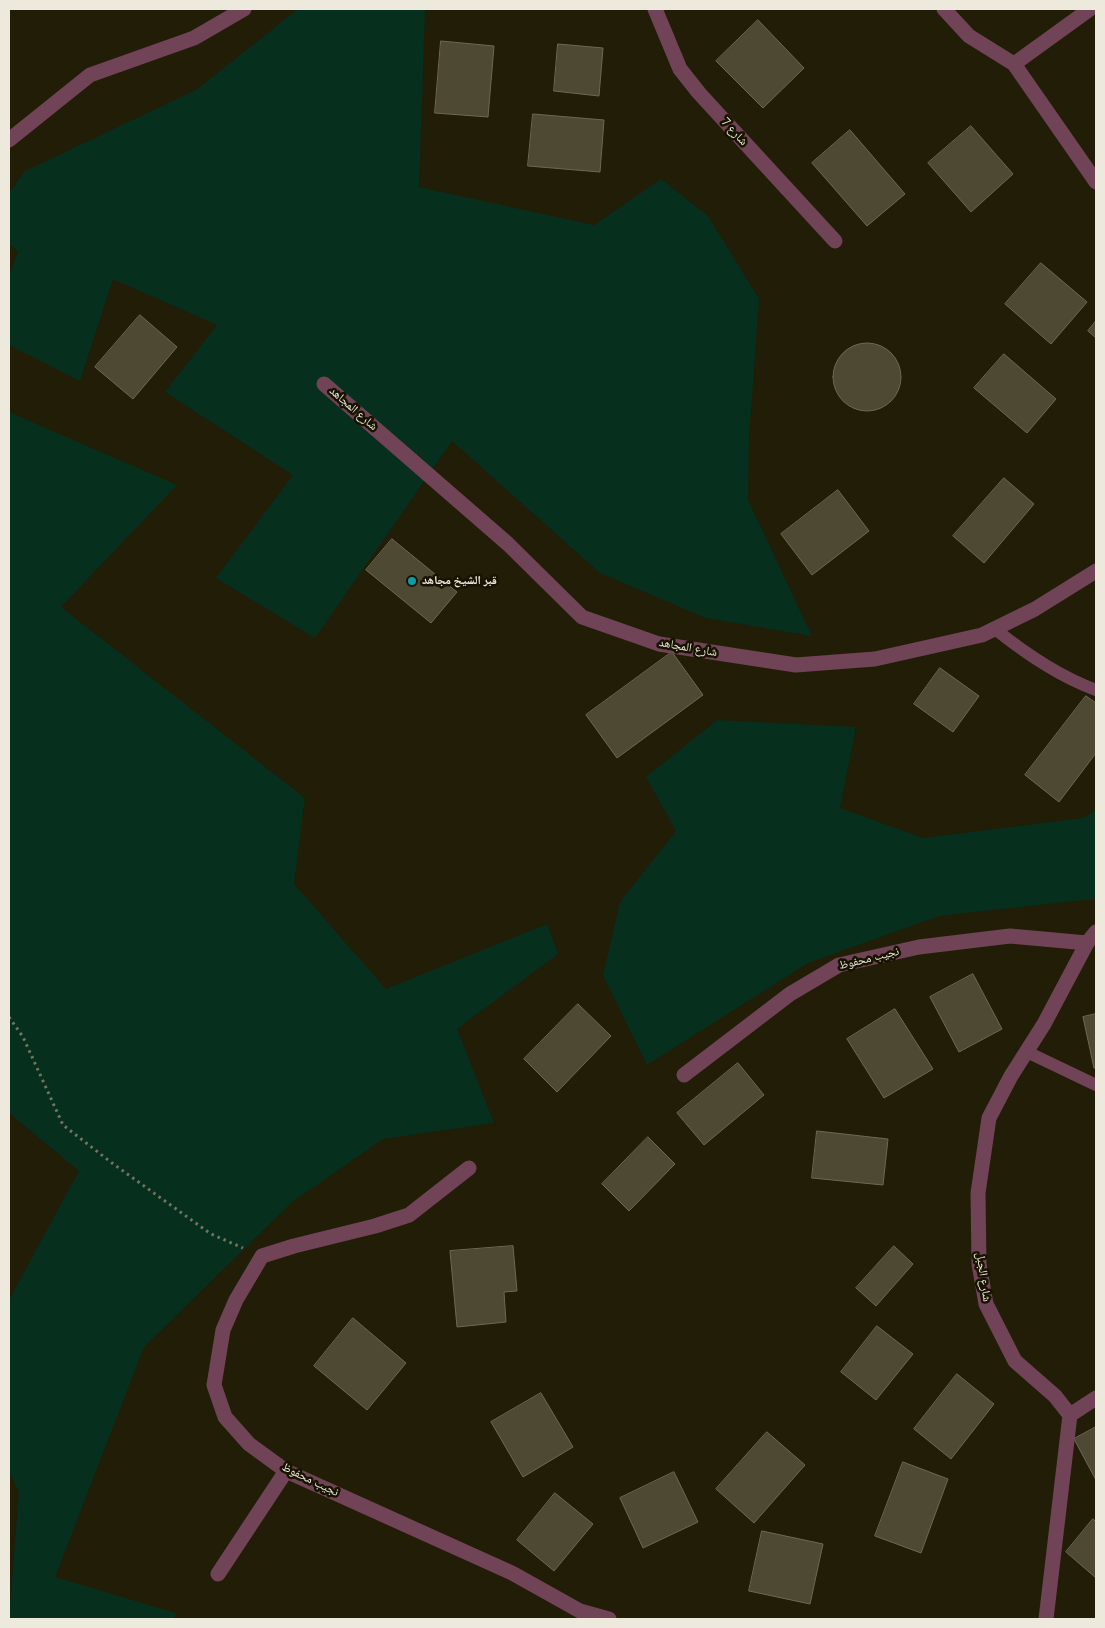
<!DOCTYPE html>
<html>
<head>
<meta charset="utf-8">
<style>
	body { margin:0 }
	#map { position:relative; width:1105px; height:1628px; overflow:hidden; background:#211d07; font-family:Poppins,sans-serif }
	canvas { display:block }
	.frame { position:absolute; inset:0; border:10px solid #edeadd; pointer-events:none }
</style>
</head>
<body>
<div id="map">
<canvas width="1105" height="1628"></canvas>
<div class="frame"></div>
</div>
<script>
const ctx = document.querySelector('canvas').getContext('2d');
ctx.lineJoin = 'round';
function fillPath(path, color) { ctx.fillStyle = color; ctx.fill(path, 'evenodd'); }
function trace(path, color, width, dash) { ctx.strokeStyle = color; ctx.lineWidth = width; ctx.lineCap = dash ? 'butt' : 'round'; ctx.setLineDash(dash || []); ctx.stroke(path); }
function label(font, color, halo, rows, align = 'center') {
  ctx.font = font + ' Poppins,"Noto Naskh Arabic",sans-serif'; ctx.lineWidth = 5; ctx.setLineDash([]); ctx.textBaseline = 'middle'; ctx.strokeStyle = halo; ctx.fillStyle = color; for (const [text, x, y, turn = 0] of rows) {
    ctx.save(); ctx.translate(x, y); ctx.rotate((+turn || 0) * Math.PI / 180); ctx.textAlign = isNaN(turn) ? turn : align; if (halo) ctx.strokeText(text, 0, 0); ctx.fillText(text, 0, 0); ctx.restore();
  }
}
fillPath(new Path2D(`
	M298,9H425L419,187L594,225L661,179L708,216L759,299L749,437L748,500L812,636L706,618L600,573L452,441L315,638L216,578L293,475L165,392L217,325L113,279L80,381L9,345V275L18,252L9,243V193L25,171L196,90Z
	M9,412L177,485L61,607L305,798L294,884L386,989L547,924L558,954L457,1029L494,1123L383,1139L291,1203L144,1347L55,1577L176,1613L174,1619H9L19,1492L9,1472V1300L79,1171L9,1113Z
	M717,720L856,727L840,808L923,838L1084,818L1096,810V900H1084L939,916L808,963L647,1065L603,975L620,902L676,831L646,777Z`), '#072f1d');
const building = new Path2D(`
	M758,20L804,68L763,108L716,61Z
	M441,41L494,46L488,117L435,113Z
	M558,44L603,48L599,96L554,91Z
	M533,114L604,120L600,172L528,166Z
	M971,126L1013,174L971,212L928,163Z
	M850,130L905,194L867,226L812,163Z
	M1041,263L1087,302L1051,344L1005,304Z
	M140,315L177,347L133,399L95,367Z
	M1096,321V338L1088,331Z
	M833 377a34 34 0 1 1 68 0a34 34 0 1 1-68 0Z
	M1004,354L1056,399L1027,433L974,388Z
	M1004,478L1034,504L984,563L953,536Z
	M838,490L869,531L812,575L781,534Z
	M392,539L457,592L431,623L366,570Z
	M672,652L703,695L617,758L586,715Z
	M940,668L979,696L953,732L914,704Z
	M1086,696L1096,703V753L1059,802L1025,775Z
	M973,974L1002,1029L959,1052L930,997Z
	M578,1004L611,1036L557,1092L524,1059Z
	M895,1009L933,1069L884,1098L847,1039Z
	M1096,1014V1068H1094L1083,1017Z
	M738,1063L764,1095L704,1145L677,1113Z
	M817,1131L888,1139L883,1185L812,1178Z
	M648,1137L675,1164L629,1211L602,1184Z
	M513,1246L517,1291L504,1292L506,1322L457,1327L450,1251Z
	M894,1246L913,1264L876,1306L856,1288Z
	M353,1318L406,1363L367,1410L314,1366Z
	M877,1326L913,1354L876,1400L841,1372Z
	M957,1374L994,1404L951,1459L914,1429Z
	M541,1393L573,1447L523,1477L491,1422Z
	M1096,1427V1480L1074,1439Z
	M767,1432L805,1465L754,1523L716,1489Z
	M903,1462L948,1479L921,1553L875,1536Z
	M674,1472L698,1522L643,1548L620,1498Z
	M555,1493L593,1524L554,1571L517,1540Z
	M1093,1519L1096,1522V1578L1066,1552Z
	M762,1531L823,1544L810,1604L749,1591Z`);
fillPath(building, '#4e4933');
trace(building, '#6e6952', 1);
trace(new Path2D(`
	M9,1017L23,1037L63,1125L112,1163L211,1234L243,1248`), '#767361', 3, [2.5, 4]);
trace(new Path2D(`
	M995,629C1026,654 1058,676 1096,690
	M1027,1052L1096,1085`), '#714356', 12);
trace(new Path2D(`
	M655,9L680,69L699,93L835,241
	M944,9L969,36L1014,64L1096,182
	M1014,64L1090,9
	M9,140L90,75L194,38L244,9
	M324,384L508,544L582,617L659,644L796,665L875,659L982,635L1035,609L1096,571
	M684,1075L790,994L839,965L919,947L1010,936L1087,943
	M469,1168L409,1215L375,1226L294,1246L262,1256L236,1300L223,1330L214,1385L225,1417L249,1444L286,1471L512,1573L580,1611L609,1619
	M1070,1415L1096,1398
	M218,1574L286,1471
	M1046,1619L1070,1415L1055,1396L1015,1361L986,1304L979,1264L978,1193L989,1118L1011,1076L1044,1024L1087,943L1096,932`), '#714356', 15);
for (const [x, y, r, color] of [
	[412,581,5,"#0f9aa8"]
]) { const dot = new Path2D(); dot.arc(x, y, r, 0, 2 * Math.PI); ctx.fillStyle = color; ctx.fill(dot); trace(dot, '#171301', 2); }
label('12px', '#edeadd', '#171301', [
	["شارع 7",734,132,47],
	["شارع المجاهد",353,409,41],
	["شارع المجاهد",688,648,10],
	["نجيب محفوظ",869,959,-14],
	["شارع الجبل",983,1277,82],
	["نجيب محفوظ",310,1480,26]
]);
label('bold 12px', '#edeadd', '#171301', [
	["قبر الشيخ مجاهد",422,581]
], 'left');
</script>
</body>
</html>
